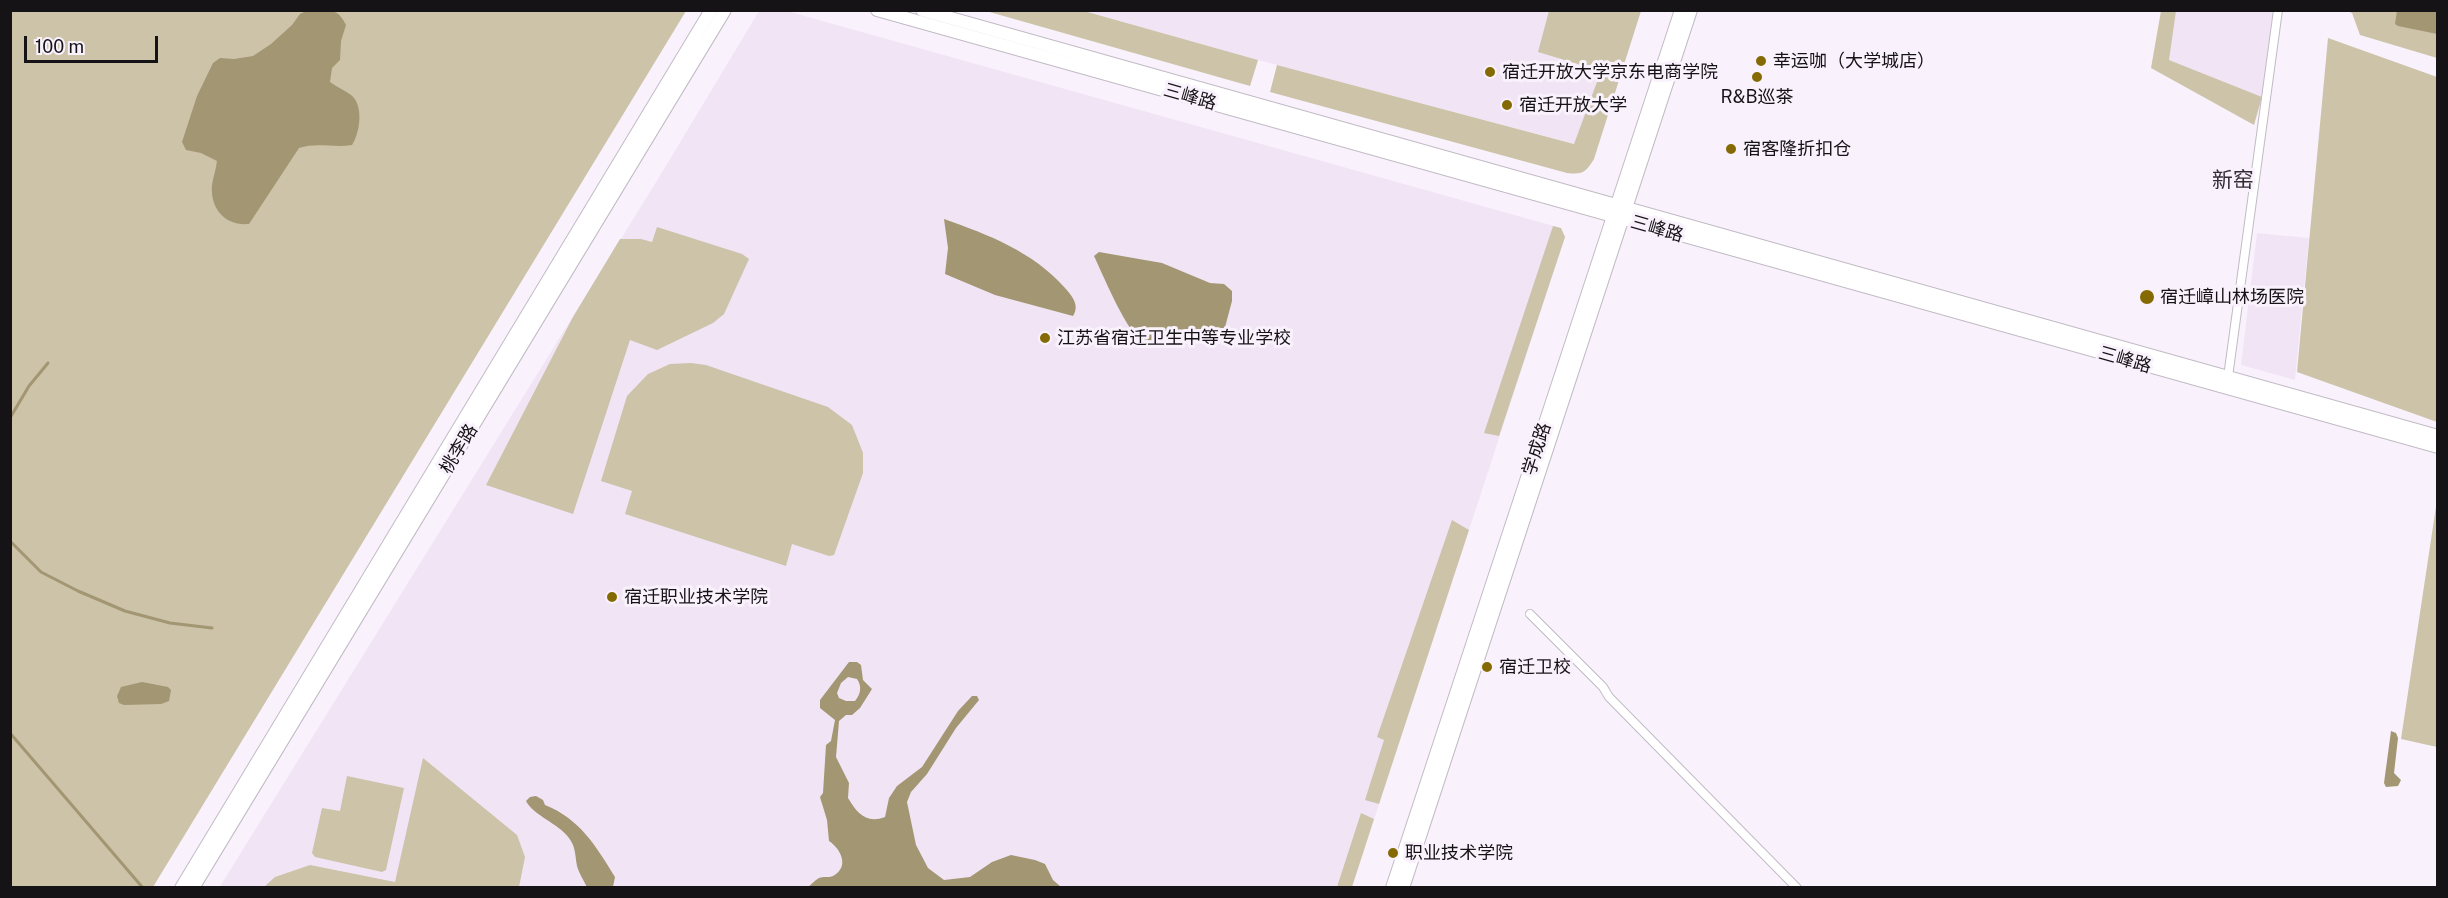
<!DOCTYPE html>
<html>
<head>
<meta charset="utf-8">
<style>
	body { margin:0 }
	#map { position:relative; width:2448px; height:898px; overflow:hidden; background:#f9f2fc; font-family:"Public Sans",sans-serif }
	canvas { display:block }
	.frame { position:absolute; inset:0; border:12px solid #161317; pointer-events:none }
	.scale { position:absolute; left:24px; top:36px; width:134px; height:27px; box-sizing:border-box; border:3px solid #161317; border-top:0; padding-left:8px; font-size:18px; line-height:21px; white-space:nowrap; color:#161317; -webkit-text-stroke:4px #f9f2fc; paint-order:stroke }
</style>
</head>
<body>
<div id="map">
<canvas width="2448" height="898"></canvas>
<div class="frame"></div>
<div class="scale">100 m</div>
</div>
<script>
const ctx = document.querySelector('canvas').getContext('2d');
ctx.lineJoin = 'round';
function fillPath(path, color) { ctx.fillStyle = color; ctx.fill(path, 'evenodd'); }
function trace(path, color, width, dash) { ctx.strokeStyle = color; ctx.lineWidth = width; ctx.lineCap = dash ? 'butt' : 'round'; ctx.setLineDash(dash || []); ctx.stroke(path); }
function label(font, color, halo, rows, align = 'center') {
  ctx.font = font + ' "Public Sans","Noto Sans SC",sans-serif'; ctx.lineWidth = 6; ctx.setLineDash([]); ctx.textBaseline = 'middle'; ctx.strokeStyle = halo; ctx.fillStyle = color; for (const [text, x, y, turn = 0] of rows) {
    ctx.save(); ctx.translate(x, y); ctx.rotate((+turn || 0) * Math.PI / 180); ctx.textAlign = isNaN(turn) ? turn : align; if (halo) ctx.strokeText(text, 0, 0); ctx.fillText(text, 0, 0); ctx.restore();
  }
}
fillPath(new Path2D(`
	M759,11H787L1561,228L1565,237L1352,887L219,888L661,174Z
	M1084,11H1622L1575,144L1258,60Z
	M2176,11H2273L2262,97L2168,60Z
	M2257,233L2309,238L2295,380L2241,365Z`), '#f1e5f5');
fillPath(new Path2D(`
	M10,11H686L153,887H11Z
	M986,11H1084L1258,60L1250,86Z
	M1549,11H1641L1594,159C1586,172 1583,175 1567,173L1270,92L1277,65L1574,144L1601,71L1538,52Z
	M2161,11H2176L2169,60L2262,97L2254,125L2151,68Z
	M2347,11H2437V58L2360,35L2352,13Z
	M2328,38L2437,77V422L2297,372Z
	M1553,226L1561,228L1565,237L1499,436L1484,433Z
	M657,227L742,254L749,259L724,314L713,323L657,350L630,340L573,514L486,485L573,317L620,239H641L652,242Z
	M691,363L706,365L828,407L852,425L863,453V473L834,555L829,556L792,544L786,566L625,514L632,491L601,481L627,396L648,374L670,364Z
	M2437,500L2438,747H2437L2401,739Z
	M1452,520L1469,530L1379,804L1365,800L1384,740L1377,737Z
	M423,758L517,835L525,857L519,887H264L275,877L310,865L395,882Z
	M347,776L404,788L386,870L382,872L315,857L312,853L322,808L340,811Z
	M1361,813L1374,819L1352,887H1337Z`), '#ccc3a9');
fillPath(new Path2D(`
	M308,10C327,10 337,6 346,25L341,41L340,60L332,68L330,82C337,87 344,90 351,95C364,105 360,133 352,145C335,148 316,142 299,148L249,224C225,226 210,209 212,185C213,177 216,170 217,161L201,153L186,150L182,142L197,96L213,63L220,58L234,59L253,56L271,44L292,25L300,14Z
	M2397,11H2437V34L2398,26L2395,24Z
	M944,219C989,235 1032,251 1065,288C1072,296 1080,305 1073,316L995,295L945,274L948,248Z
	M1099,252L1162,263L1210,283L1224,284L1232,291V301L1224,331L1211,340L1170,331L1164,332L1155,341C1148,340 1142,340 1137,336C1124,325 1102,273 1094,256Z
	M849,662H857L861,665L863,680L872,689L860,708L852,715H846L839,721L836,757L849,783L848,798C857,813 866,824 885,817L889,798L897,786L922,767L958,711L972,696H977L979,700L956,728L927,774L911,792L907,802L916,845L928,868L944,880L970,877L992,862L1011,855L1035,860L1045,864L1053,880L1061,887H808C811,885 815,880 819,878C823,876 829,878 833,876C850,867 841,849 829,841L827,820L820,797L823,793L826,745L831,741L835,720L820,708V700ZM848,677L857,679C862,686 861,694 855,701H846L839,698L837,693L841,683Z
	M142,682L168,687L171,690L169,701L161,704L124,705L119,703L117,696L121,687Z
	M2391,731L2396,733L2398,738L2394,773L2401,780L2398,786L2386,787L2384,783Z
	M536,796L543,800L545,805C580,819 596,846 615,877L613,887H587C584,881 579,873 577,866C575,856 576,847 569,838C558,823 534,816 526,801L530,797Z`), '#a39672');
trace(new Path2D(`
	M10,418L29,386L48,363
	M10,541L41,572L78,591L125,611L170,623L212,628
	M10,733L143,888`), '#a39672', 3);
const street = new Path2D(`
	M2228,377L2278,10
	M1530,614L1603,687L1609,697L1797,888`);
const secondary = new Path2D(`
	M877,10L2438,447
	M922,10L2438,436
	M181,888L711,10
	M193,888L725,10
	M1392,888L1681,10
	M1403,888L1691,10`);
trace(street, '#c2bbc5', 10);
trace(secondary, '#c2bbc5', 14);
trace(street, '#fff', 8);
trace(secondary, '#fff', 12);
for (const [x, y, r, color] of [
	[1761,61,6,"#856a04"],
	[1490,72,6,"#856a04"],
	[1757,77,6,"#856a04"],
	[1507,105,6,"#856a04"],
	[1731,149,6,"#856a04"],
	[2147,297,8,"#856a04"],
	[1045,338,6,"#856a04"],
	[612,597,6,"#856a04"],
	[1487,667,6,"#856a04"],
	[1393,853,6,"#856a04"]
]) { const dot = new Path2D(); dot.arc(x, y, r, 0, 2 * Math.PI); ctx.fillStyle = color; ctx.fill(dot); trace(dot, '#f9f2fc', 2); }
label('18px', '#161317', '#f9f2fc', [
	["幸运咖（大学城店）",1773,61],
	["宿迁开放大学京东电商学院",1502,72],
	["R&B巡茶",1757,97,"center"],
	["宿迁开放大学",1519,105],
	["宿客隆折扣仓",1743,149],
	["宿迁嶂山林场医院",2160,297],
	["江苏省宿迁卫生中等专业学校",1057,338],
	["宿迁职业技术学院",624,597],
	["宿迁卫校",1499,667],
	["职业技术学院",1405,853]
], 'left');
label('18px', '#161317', '#f9f2fc', [
	["三峰路",1190,97,16],
	["三峰路",1657,229,16],
	["三峰路",2125,360,16],
	["桃李路",459,449,-59],
	["学成路",1537,449,-72]
]);
label('21px', '#322c34', '#f9f2fc', [
	["新窑",2233,181]
]);
</script>
</body>
</html>
